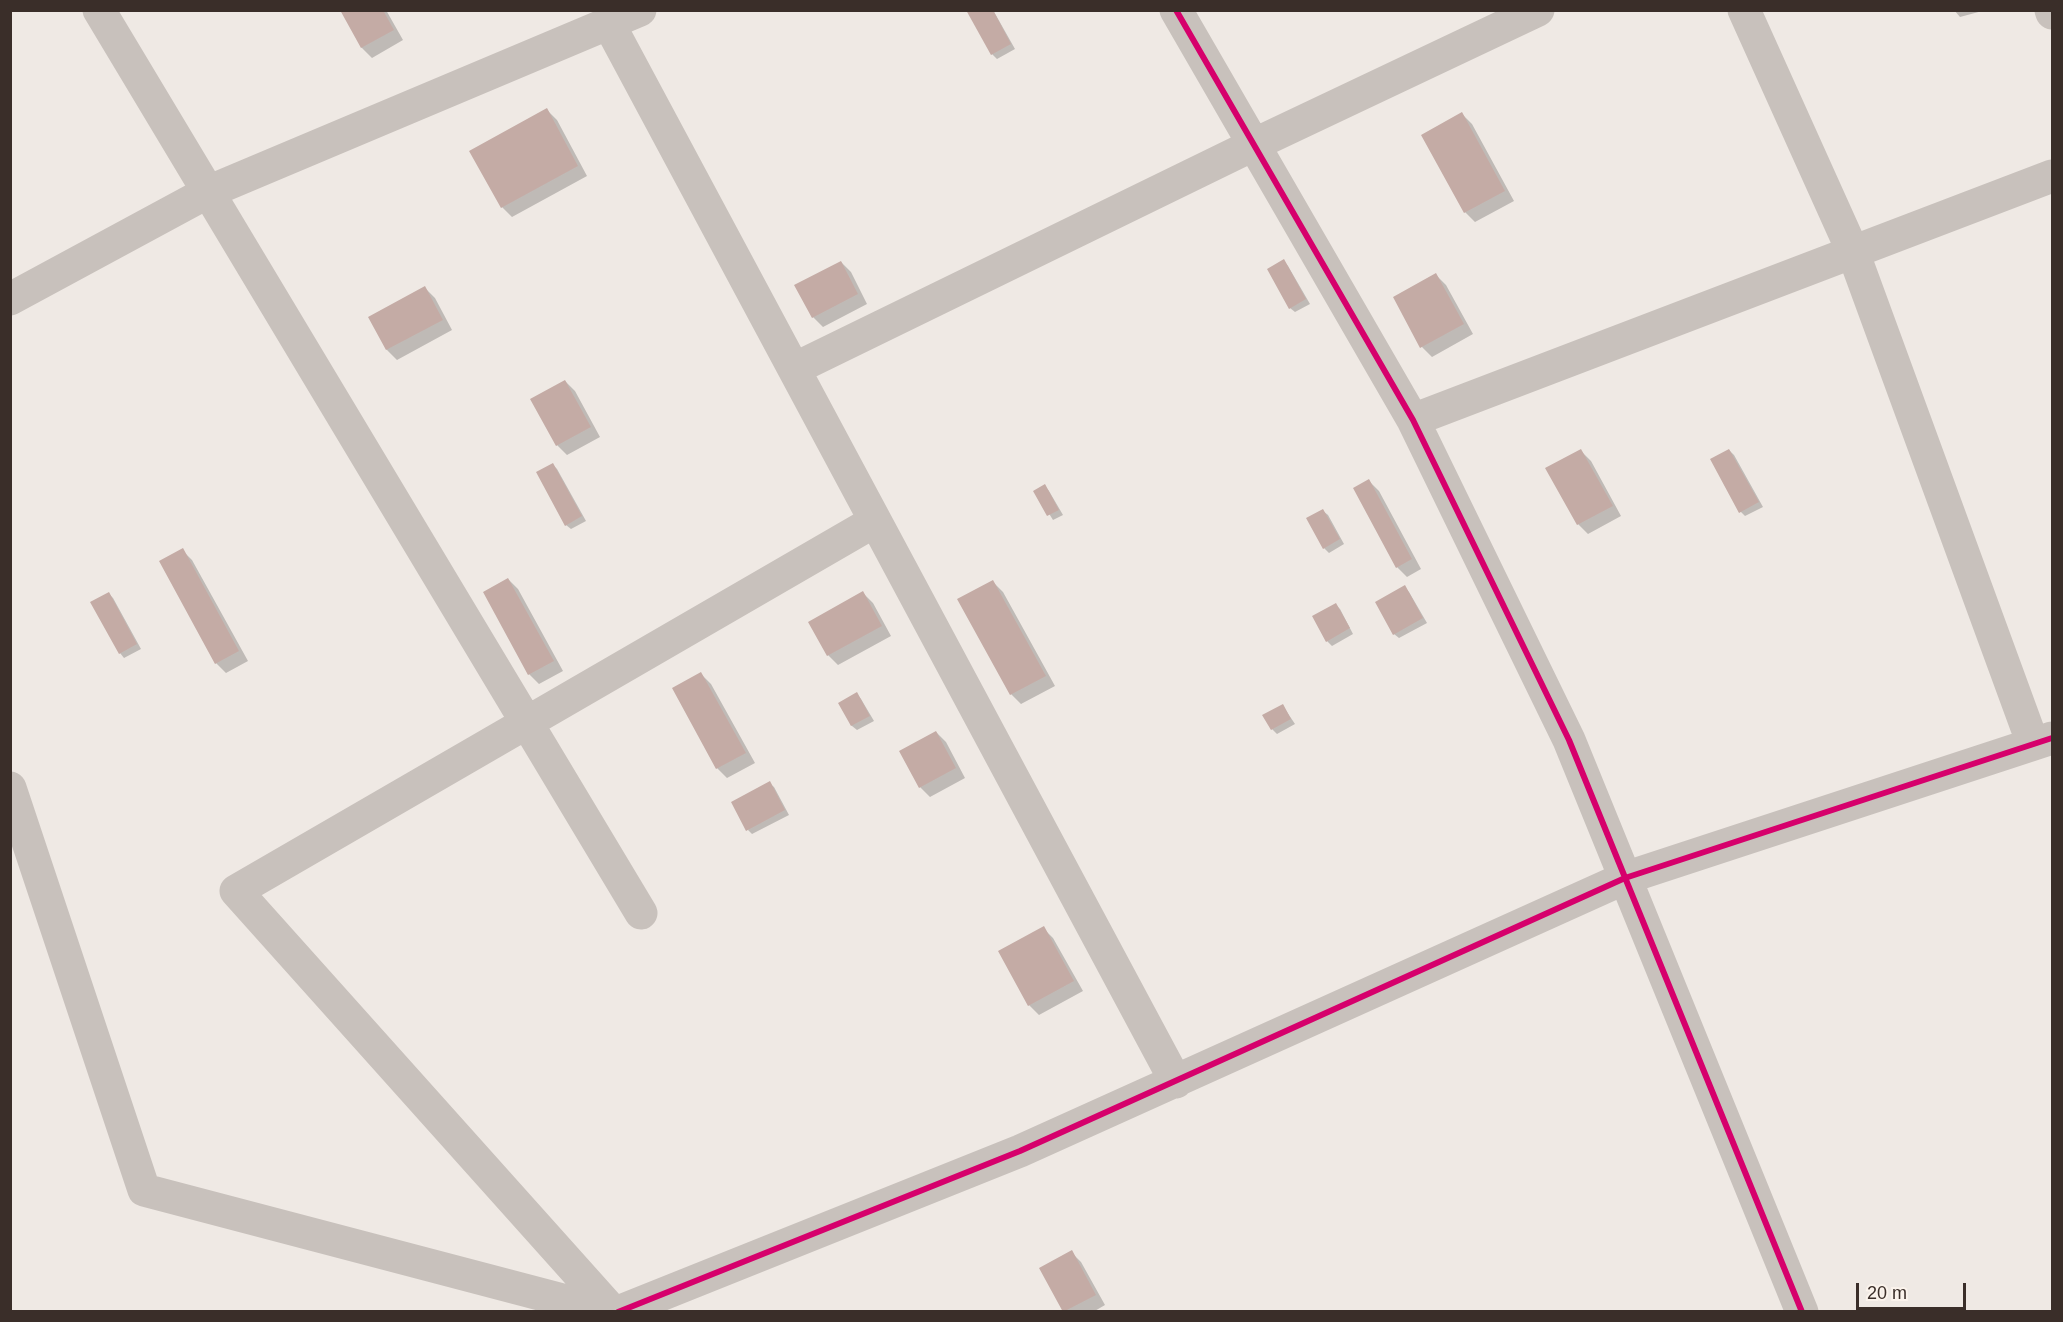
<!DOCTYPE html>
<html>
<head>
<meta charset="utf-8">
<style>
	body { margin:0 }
	#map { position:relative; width:2063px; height:1322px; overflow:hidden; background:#efe9e4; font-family:Arial,sans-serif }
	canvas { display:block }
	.frame { position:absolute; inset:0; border:12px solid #3a2e29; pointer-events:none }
	.scale { position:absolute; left:1856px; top:1283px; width:110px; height:27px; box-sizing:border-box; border:3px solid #3a2e29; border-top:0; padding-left:8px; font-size:18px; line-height:21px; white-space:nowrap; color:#3a2e29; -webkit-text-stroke:4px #fbf3ec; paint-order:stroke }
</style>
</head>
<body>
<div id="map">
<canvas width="2063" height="1322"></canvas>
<div class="frame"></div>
<div class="scale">20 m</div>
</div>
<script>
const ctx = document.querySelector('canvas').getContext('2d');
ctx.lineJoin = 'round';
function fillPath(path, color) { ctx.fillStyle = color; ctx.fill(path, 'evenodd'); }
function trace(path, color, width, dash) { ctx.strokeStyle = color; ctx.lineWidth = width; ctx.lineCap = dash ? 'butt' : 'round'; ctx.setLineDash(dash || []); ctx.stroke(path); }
fillPath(new Path2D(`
	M342,10H386L403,40L372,58L362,48Z
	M968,10H993L1015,49L997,59L992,54Z
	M1954,10H1986L1960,17Z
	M547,110L557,120L587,176L512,217L502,207Z
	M1462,114L1472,124L1514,201L1475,222L1465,212Z
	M1284,261L1288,266L1310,304L1295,312L1290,308Z
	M841,262L851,272L867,304L823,327L813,317Z
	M1436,275L1446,285L1473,334L1432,357L1422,347Z
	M425,288L435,298L452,330L397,360L387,350L370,318Z
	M565,381L575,391L600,437L567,455L557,445Z
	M1729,450L1734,455L1763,507L1745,516L1741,512Z
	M1581,451L1591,461L1621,516L1588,534L1578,524Z
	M553,465L557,469L586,521L571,529L566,525Z
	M1369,481L1379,491L1421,569L1407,577L1397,567Z
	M1045,486L1049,491L1063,515L1053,520L1035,491Z
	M1323,511L1328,515L1344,544L1329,553L1324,548Z
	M182,550L192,560L248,661L226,673L216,663Z
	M508,579L518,589L563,671L539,684L529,674Z
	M993,582L1003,592L1055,686L1021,704L1011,694Z
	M1404,587L1409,592L1427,623L1399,638L1394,634Z
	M863,593L873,603L891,636L838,665L828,655Z
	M109,594L113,598L141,649L124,658L120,653Z
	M1335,604L1340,609L1353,634L1332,646L1327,641Z
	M701,674L711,684L755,763L727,778L717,768Z
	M857,694L861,699L874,721L857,730L852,726L840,703Z
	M1283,706L1295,724L1277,734L1272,729Z
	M936,732L946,742L965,778L930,797L920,787L901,752Z
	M769,783L774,787L789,815L752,834L748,830Z
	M1043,928L1053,938L1083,991L1039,1015L1029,1005Z
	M1071,1252L1081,1262L1105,1305L1093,1312H1065L1041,1269Z`), '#0003');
fillPath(new Path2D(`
	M340,10H383L394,30L361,48Z
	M966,10H993L1011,44L991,55Z
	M547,108L578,166L501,208L469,151Z
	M1462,112L1505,191L1464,213L1421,135Z
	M1284,259L1306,299L1289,309L1267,269Z
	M841,261L858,294L812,318L794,285Z
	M1436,273L1464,324L1420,348L1393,297Z
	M425,286L443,320L386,350L368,317Z
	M565,380L591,427L556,446L530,399Z
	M1581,449L1613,506L1577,525L1545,468Z
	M1729,449L1759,502L1739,513L1710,459Z
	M553,463L582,516L565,526L536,472Z
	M1369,479L1412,559L1396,568L1353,488Z
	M1045,484L1059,510L1047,516L1033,491Z
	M1323,509L1340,539L1323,549L1306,518Z
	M183,548L239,651L215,664L159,561Z
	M508,578L554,661L528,675L483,592Z
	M993,580L1046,676L1010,695L957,599Z
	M1405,585L1423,618L1393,635L1375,602Z
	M863,591L882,626L827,656L808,622Z
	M109,592L137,644L119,654L90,602Z
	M1336,603L1350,628L1326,642L1312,616Z
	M701,672L746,753L716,769L672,688Z
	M857,692L870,716L851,726L838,703Z
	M1283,704L1291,719L1271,730L1262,715Z
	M936,731L956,768L919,788L899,751Z
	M770,781L785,810L746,831L731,802Z
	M1044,926L1074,981L1028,1006L998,951Z
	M1072,1250L1096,1295L1063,1312L1039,1268Z`), '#c4aba5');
trace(new Path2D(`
	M99,10L641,913
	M1176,10L1413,420L1569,740L1802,1312
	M1744,10L1853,252L2033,744
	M2051,10L2052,13
	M609,24L1176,1082
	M10,299L208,192L640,10
	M794,369L1253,145L1538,10
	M1413,420L2052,176
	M10,788L144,1190L608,1312
	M613,1312L236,891L875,521
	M618,1312L1020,1151L1625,878L2052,738`), '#c8c1bc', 33);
trace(new Path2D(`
	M1176,10L1413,420L1569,740L1802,1312
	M618,1312L1020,1151L1625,878L2052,738`), '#d6006c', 6);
</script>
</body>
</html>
